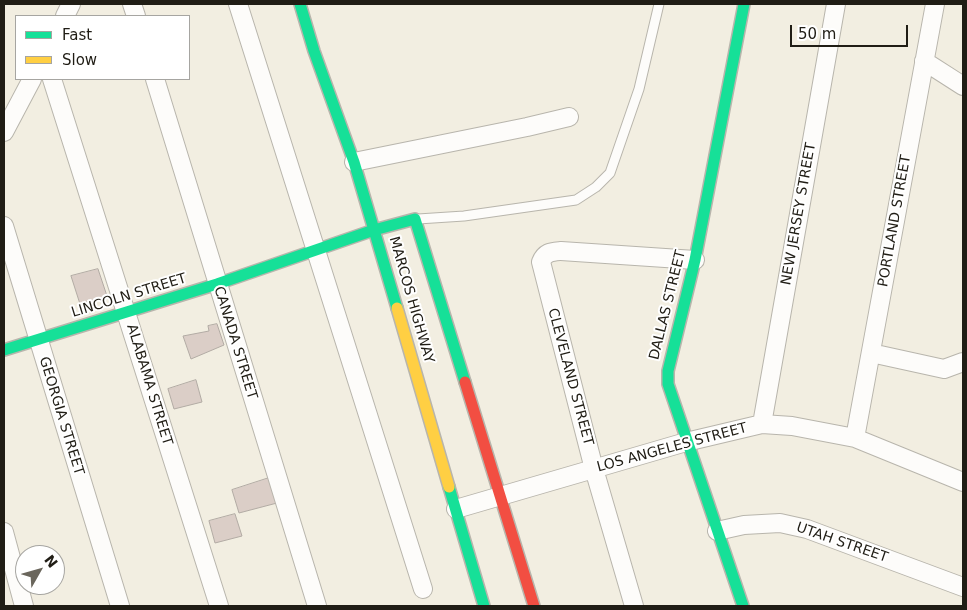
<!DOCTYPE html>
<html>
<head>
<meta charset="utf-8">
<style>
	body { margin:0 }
	#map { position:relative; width:967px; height:610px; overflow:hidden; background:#f2eee1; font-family:"DejaVu Sans",sans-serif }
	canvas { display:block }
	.frame { position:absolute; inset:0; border:5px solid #201d15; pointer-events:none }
	.legend { position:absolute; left:15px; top:15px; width:175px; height:65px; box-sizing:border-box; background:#fff; border:1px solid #a6a5a1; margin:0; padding:6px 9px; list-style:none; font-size:15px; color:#201d15 }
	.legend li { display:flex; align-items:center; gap:10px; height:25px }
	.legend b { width:25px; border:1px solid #a6a5a1 }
	.north { position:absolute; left:15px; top:545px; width:50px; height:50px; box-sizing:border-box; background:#fff; border:1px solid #a6a5a1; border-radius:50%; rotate:52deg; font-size:14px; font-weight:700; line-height:20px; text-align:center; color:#201d15 }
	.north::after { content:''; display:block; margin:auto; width:18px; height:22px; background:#6a665c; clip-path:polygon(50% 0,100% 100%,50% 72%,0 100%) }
	.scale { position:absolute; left:790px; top:25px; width:118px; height:22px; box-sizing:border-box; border:2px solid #201d15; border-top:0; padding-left:6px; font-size:15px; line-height:18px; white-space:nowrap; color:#201d15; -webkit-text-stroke:4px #fff; paint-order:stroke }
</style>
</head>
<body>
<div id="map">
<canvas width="967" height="610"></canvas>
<div class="frame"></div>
<ul class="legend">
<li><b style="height:6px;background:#16e098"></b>Fast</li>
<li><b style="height:6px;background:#ffcf43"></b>Slow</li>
</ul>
<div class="north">N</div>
<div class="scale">50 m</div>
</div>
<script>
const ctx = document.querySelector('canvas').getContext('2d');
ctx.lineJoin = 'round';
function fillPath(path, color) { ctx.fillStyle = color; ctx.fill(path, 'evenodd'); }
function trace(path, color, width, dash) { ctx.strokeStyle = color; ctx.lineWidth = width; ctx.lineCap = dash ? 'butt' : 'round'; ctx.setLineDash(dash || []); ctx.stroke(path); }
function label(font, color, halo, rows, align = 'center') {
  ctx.font = font + ' "DejaVu Sans",sans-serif'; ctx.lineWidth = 4; ctx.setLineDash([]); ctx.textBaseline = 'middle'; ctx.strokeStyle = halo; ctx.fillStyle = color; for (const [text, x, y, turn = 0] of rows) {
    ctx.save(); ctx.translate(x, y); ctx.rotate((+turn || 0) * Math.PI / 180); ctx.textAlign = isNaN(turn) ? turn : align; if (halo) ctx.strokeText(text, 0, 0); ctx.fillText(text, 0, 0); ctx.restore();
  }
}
const building = new Path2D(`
	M98,269L107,296L80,304L71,276Z
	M217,324L224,345L191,359L183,336L209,331L208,326Z
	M196,380L202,402L174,409L168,389Z
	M269,478L277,503L239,513L232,490Z
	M235,514L242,536L215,543L209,521Z`);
fillPath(building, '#dbcec7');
trace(building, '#b2aba4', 1);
const lane = new Path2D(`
	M418,219L464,216L576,200L596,187L610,173L639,89L659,4`);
const street = new Path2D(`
	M132,4L136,16
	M238,4L423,589
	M65,16L71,4
	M924,61L963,86
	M52,79L219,606
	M155,79L317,606
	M4,132L32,79
	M354,162L527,127L569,117
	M4,226L120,606
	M871,353L944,369L963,362
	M762,424L836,4
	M855,438L935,4
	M456,509L686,442L762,424L792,426L855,438L963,482
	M717,531L744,525L780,523L807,529L963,587
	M4,532L24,606
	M634,606L594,469L541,262C545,252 551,252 561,251L695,260`);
const fast = new Path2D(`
	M300,4L314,51L354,162L397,308
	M4,350L217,284L374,230L415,219L465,382
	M449,487L484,606
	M743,606L668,384V371L695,260L744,4`);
const slow = new Path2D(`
	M397,308L449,487`);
const jam = new Path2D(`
	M465,382L534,606`);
trace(lane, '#b8b5ac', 11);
trace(street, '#b8b5ac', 20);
trace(fast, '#b8b5ac', 14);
trace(slow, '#b8b5ac', 14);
trace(jam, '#b8b5ac', 14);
trace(lane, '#fdfcfa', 9);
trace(street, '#fdfcfa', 18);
trace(fast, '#16e098', 11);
trace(slow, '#ffcf43', 11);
trace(jam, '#f24e42', 11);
label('14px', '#201d15', '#fff', [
	["NEW JERSEY STREET",799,214,-80],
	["PORTLAND STREET",895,221,-80],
	["LINCOLN STREET",129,296,-17],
	["MARCOS HIGHWAY",411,300,74],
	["DALLAS STREET",668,305,-76],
	["CANADA STREET",235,343,73],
	["CLEVELAND STREET",570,377,75],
	["ALABAMA STREET",149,385,73],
	["GEORGIA STREET",61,416,73],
	["LOS ANGELES STREET",672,448,-15],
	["UTAH STREET",842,543,19]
]);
</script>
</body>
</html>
